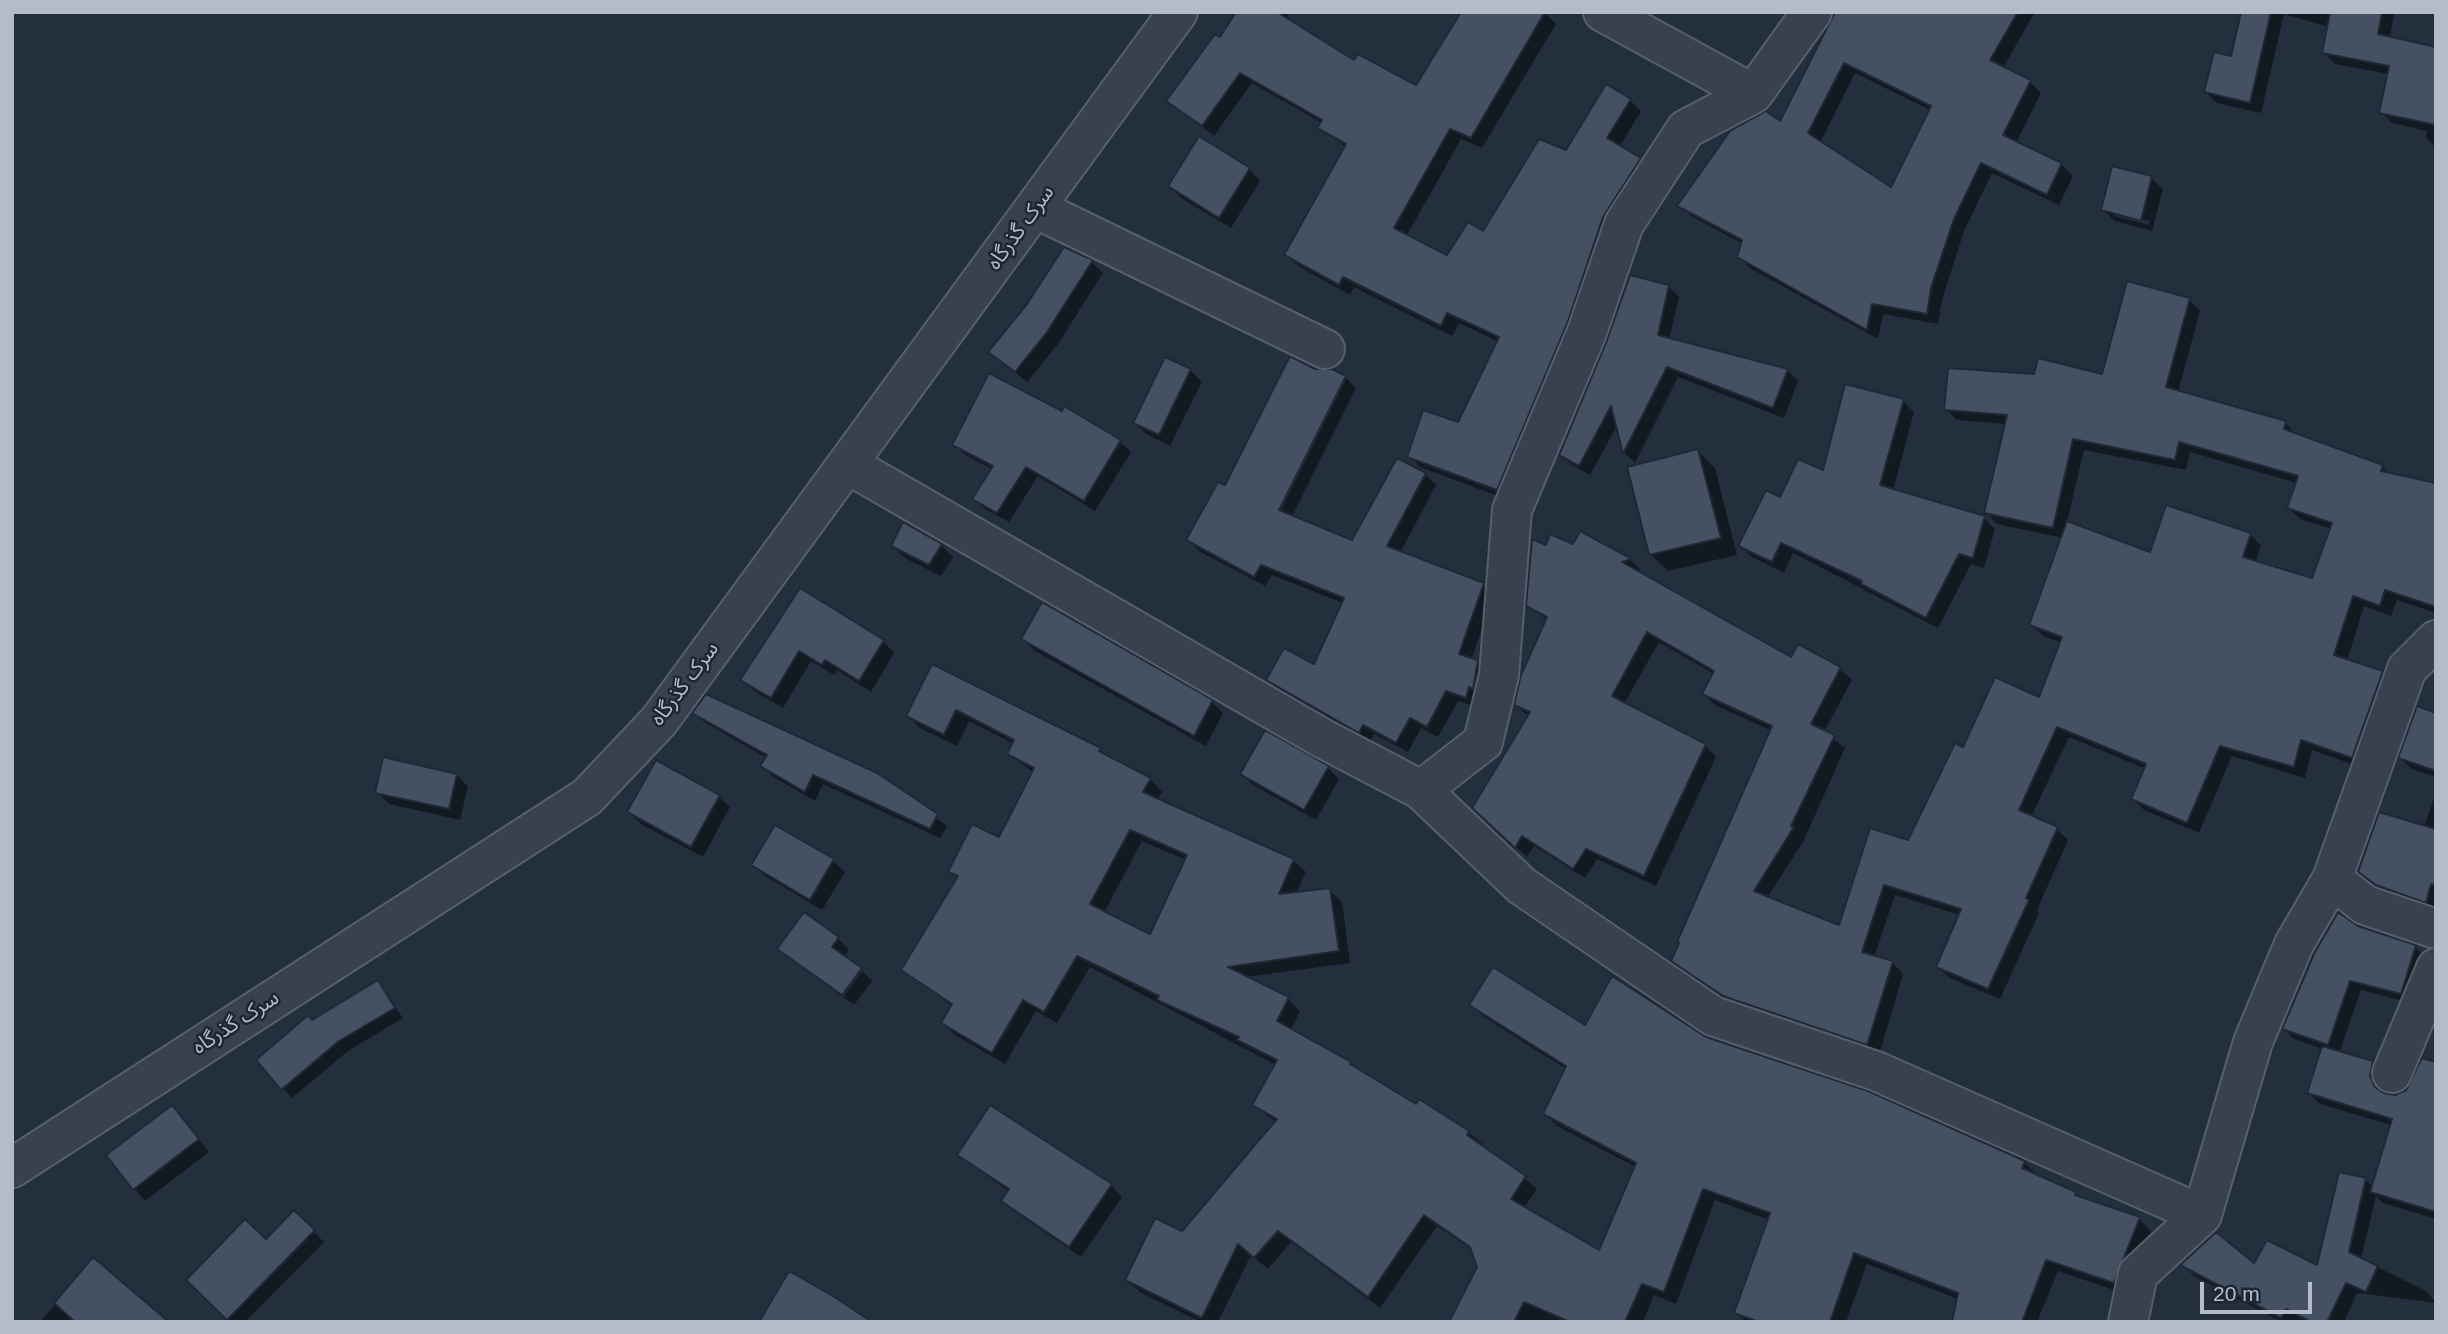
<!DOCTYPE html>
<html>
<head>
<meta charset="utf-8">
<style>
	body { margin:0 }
	#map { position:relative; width:2448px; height:1334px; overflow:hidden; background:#242f3e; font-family:Arial,sans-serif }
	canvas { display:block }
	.frame { position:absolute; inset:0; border:14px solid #b4bcc9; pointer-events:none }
	.scale { position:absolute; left:2200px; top:1282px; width:112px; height:32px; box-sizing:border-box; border:4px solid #b4bcc9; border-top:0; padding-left:9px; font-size:21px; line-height:24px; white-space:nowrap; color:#b4bcc9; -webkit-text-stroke:5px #1d2633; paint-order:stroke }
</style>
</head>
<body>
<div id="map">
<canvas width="2448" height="1334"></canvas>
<div class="frame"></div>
<div class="scale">20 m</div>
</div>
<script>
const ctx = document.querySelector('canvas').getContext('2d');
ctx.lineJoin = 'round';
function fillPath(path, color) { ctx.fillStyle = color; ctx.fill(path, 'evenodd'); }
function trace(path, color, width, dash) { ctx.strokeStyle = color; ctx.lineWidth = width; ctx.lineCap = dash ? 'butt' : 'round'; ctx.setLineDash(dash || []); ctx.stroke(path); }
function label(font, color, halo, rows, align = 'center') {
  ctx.font = font + ' Arial,"Noto Sans Arabic",sans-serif'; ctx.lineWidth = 5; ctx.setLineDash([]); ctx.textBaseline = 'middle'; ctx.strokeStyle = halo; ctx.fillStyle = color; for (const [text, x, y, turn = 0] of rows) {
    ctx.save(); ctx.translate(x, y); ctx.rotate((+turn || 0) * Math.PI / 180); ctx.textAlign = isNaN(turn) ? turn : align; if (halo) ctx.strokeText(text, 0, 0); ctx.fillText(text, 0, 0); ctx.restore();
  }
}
fillPath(new Path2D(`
	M1238,12H1287L1289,14L1286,20L1355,63L1417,87L1544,12L1556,24L1482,148L1461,139L1406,237L1448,257L1483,233L1567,152L1630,100L1641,111L1619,148L1651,171L1508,500L1420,467L1409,456L1459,425L1499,342L1459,323L1452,336L1354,287L1350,295L1298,266L1286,255L1346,147L1320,128L1322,123L1252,83L1214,136L1169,101L1220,39Z
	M1844,12H2035L2003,68L2030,82L2041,93L2016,143L2061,164L2073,176L2059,205L1992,173L1964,231L1942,300L1938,324L1883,314L1878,339L1750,268L1739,256L1743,244L1691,216L1680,205L1780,123ZM1855,73L1930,110L1891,190L1820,143Z
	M2243,12H2394L2390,38L2436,50V148L2426,138L2427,131L2392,123L2381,112L2389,74L2335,64L2324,52L2329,27L2284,14L2261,113L2217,103L2206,92L2233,58Z
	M1249,169L1260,181L1231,228L1181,198L1170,186Z
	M2151,178L2163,189L2152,231L2115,221L2103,210ZM2114,212L2150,221L2149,225L2114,216Z
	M1092,262L1103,273L1058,344L1027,382L991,352Z
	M1668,286L1679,297L1669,340L1788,371L1798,381L1784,418L1678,377L1635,463L1625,453L1618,424L1590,475L1572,465L1561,455Z
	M2189,299L2200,311L2178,392L2285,422L2296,435L2382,466L2390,474L2436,485V613L2397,600L2391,616L2364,606L2347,661L2382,672L2393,683L2363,768L2312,750L2305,778L2232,756L2199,833L2144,810L2133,799L2146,769L2069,737L2031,817L2057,829L2068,840L2037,910L2039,913L2000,999L1950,978L1938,967L1960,915L1895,895L1874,957L1892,962L1903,974L1879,1055L1736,1007L1673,961L1772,731L1715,705L1704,694L1714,674L1659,642L1624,704L1705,745L1716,757L1656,886L1597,859L1585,878L1534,846L1527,857L1485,819L1529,717L1516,705L1547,620L1528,605L1547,547L1574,546L1580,533L1631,561L1641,570L1636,572L1792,660L1799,646L1840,669L1852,680L1824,732L1845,748L1804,840L1767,898L1840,928L1909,842L1964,749L2040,699L2062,643L2043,636L2031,625L2063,538L1997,524L1986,512L2006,424L1957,420L1946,409L2036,376H2103ZM2084,450L2186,470L2190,452L2297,483L2289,508L2300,519L2332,529L2313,580L2255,563L2261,546L2250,534L2151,555L2067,522Z
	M1190,370L1202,382L1170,446L1146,434L1135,423Z
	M1315,370L1345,377L1356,388L1292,517L1352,542L1425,474L1436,485L1400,553L1483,584L1494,595L1471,660L1488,673L1477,707L1458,701L1438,737L1421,728L1408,752L1374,734L1370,742L1279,691L1268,680L1315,667L1343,603L1272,575L1265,586L1199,551L1189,540ZM1342,379H1346L1277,518L1273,517Z
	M1903,401L1914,412L1893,491L1984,518L1995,529L1984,568L1971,564L1938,628L1793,553L1784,573L1752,557L1740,545L1781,500L1824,473Z
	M1120,442L1131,452L1095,511L1038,476L1009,522L985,509L974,499L992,469L965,455L954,444Z
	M1698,451L1715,468L1737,555L1668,571L1650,554Z
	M904,524L941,545L953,557L941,576L905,558L893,546Z
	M800,590L883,641L894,653L871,692L837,670L834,675L811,661L783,708L754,691L743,680Z
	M1023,639L1212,702L1223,713L1206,746L1035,651Z
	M933,666L1100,750L1108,757L1150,779L1162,792L1157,800L1293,860L1306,872L1296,894L1329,890L1342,902L1350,963L1246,977L1288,999L1300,1011L1291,1030L1350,1063L1417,1106L1468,1132L1537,1189L1524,1208L1600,1253L1636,1167L1557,1126L1545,1114L1566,1069L1484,1017L1471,1005L1585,1028L1705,1038L2024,1162L2036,1174L2080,1198L2139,1219L2151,1231L2126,1294L2058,1271L2037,1322H1953L1958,1299L1867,1264L1846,1322H1746L1736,1313L1769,1220L1715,1200L1676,1304L1654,1295L1643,1322H1451L1478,1268L1474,1251L1437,1226L1380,1308L1291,1242L1268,1269L1251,1255L1218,1322H1201L1140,1292L1127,1280L1182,1233L1276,1122L1254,1105L1276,1065L1090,967L1057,1023L1036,1011L1005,1064L955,1035L943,1023L953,1007L903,969L958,879L950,871L1000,839L1034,773L1009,754L1014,744L969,721L957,746L920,728L908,716ZM1142,841L1186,860L1150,936L1104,913Z
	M694,713L876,774L947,826L940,838L823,784L815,801L772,776L762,766L767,758L704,722Z
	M2436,715V777L2412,769L2400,758Z
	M1328,768L1339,779L1316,820L1253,785L1242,774Z
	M457,775L468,787L460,820L389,804L377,792Z
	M2436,792V912L2389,896L2360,871L2424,827Z
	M718,796L730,807L703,857L641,824L629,812Z
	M776,827L833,861L845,872L822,910L765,876L753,865Z
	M2357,927L2415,947L2425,957L2411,1003L2361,990L2339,1053L2372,1063L2384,1074L2381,1089L2384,1095L2396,1096L2407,1091L2436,1064V1219L2383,1203L2376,1196L2361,1259L2426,1291L2436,1303L2357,1293L2344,1322H2282L2194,1276L2183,1265L2318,1268L2366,1180L2373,1187L2391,1125L2320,1104L2309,1093L2323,1049L2294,1039L2284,1029Z
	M838,938L849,950L844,957L859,969L840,995L780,949Z
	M862,971L872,981L854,1005L843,997Z
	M378,982L403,1018L348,1051L292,1098L258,1060L312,1021Z
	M172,1107L209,1152L145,1201L108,1156Z
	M959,1155L1111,1185L1122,1197L1081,1257L1015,1212L1003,1201L1009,1192Z
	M294,1213L324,1242L245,1322H231L188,1280L266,1242Z
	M93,1260L165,1322H40Z`), '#0007');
const building = new Path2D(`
	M1236,12H1277L1354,60L1358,54L1416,85L1461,12H1545L1471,138L1450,129L1394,228L1447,255L1468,222L1483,231L1539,139L1566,150L1606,84L1631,99L1607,138L1641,158L1603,217L1567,324L1497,490L1407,457L1423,410L1458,422L1499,337L1447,313L1441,326L1343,277L1339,285L1284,255L1346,144L1317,128L1322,120L1240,73L1202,126L1166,101L1215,34L1220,37Z
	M1835,12H2018L1990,60L2031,80L2003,135L2062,163L2047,195L1981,163L1954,219L1931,288L1927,314L1872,304L1867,330L1737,257L1742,240L1677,206L1730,131L1766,111L1780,121ZM1844,63L1931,106L1891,187L1808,133Z
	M2241,12H2271L2250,103L2204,92L2214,52L2231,56Z
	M2330,12H2382L2378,34L2436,47V125L2379,113L2389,66L2322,53Z
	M1199,136L1250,168L1219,218L1168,186Z
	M2112,166L2152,176L2141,221L2101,210Z
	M1064,247L1093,260L1047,332L1015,372L988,352L1027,304Z
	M1630,275L1669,285L1658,335L1788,369L1773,408L1667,367L1623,454L1611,406L1579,466L1559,455L1607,340Z
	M2127,281L2190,298L2166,387L2286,421L2284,429L2383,465L2381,471L2436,483V607L2385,590L2380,606L2353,596L2334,655L2383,671L2352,758L2301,740L2294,767L2220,746L2187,823L2131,799L2146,764L2057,727L2019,810L2058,827L2026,898L2029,900L1988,989L1936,967L1961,909L1884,885L1862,952L1893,961L1867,1045L1723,996L1671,961L1679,943L1677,942L1772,726L1702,694L1714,671L1647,632L1612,696L1706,744L1644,876L1586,849L1573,869L1522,836L1515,848L1472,808L1530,712L1514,705L1521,675L1547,617L1526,606L1532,539L1546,545L1550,534L1573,544L1580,531L1632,559L1622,562L1791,657L1798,644L1841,667L1811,724L1835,735L1791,826L1794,827L1754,891L1839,925L1870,828L1908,840L1955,743L1963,747L1995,677L2039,697L2062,637L2029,625L2067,521L2150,552L2166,505L2251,533L2243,557L2312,578L2332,523L2287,508L2298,476L2179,442L2175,460L2073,439L2053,528L1984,513L2007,415L1944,410L1948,368L2034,374L2038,358L2102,374Z
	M1290,356L1315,369H1332L1346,376L1279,510L1352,540L1397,458L1426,473L1387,546L1484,583L1459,654L1478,660L1473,689L1469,687L1466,698L1446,691L1427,727L1410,718L1396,743L1363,725L1359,733L1266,680L1284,648L1314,664L1344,598L1261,565L1254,577L1186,540L1218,482L1225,485Z
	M1165,357L1191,369L1159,435L1133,423Z
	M989,373L1062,411L1064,406L1121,440L1084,501L1026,467L997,513L972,499L993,466L952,445Z
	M1845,384L1904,399L1880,485L1985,516L1973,558L1959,554L1926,618L1861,584L1862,581L1781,543L1772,562L1738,546L1766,490L1780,497L1798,459L1823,470Z
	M1698,449L1721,538L1649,555L1627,467Z
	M903,522L942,544L929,565L891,546Z
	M800,588L884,640L859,681L825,660L822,665L799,651L771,698L740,680Z
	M1042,602L1213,700L1194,736L1021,639Z
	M932,664L1101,748L1099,751L1151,778L1143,792L1294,859L1279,894L1330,888L1339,951L1228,967L1289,997L1277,1021L1351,1062L1350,1064L1416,1104L1419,1099L1469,1131L1467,1135L1526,1176L1511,1199L1599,1250L1636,1163L1543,1114L1566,1066L1469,1005L1493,967L1585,1025L1612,976L1706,1037L1868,1091L2025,1161L2022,1168L2076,1192L2075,1195L2140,1217L2114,1283L2046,1260L2022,1322H1952L1958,1293L1854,1253L1830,1322H1759L1734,1313L1770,1213L1703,1189L1664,1292L1642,1284L1625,1322H1570L1524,1302L1514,1322H1449L1477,1267L1470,1247L1424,1215L1368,1297L1278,1231L1254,1258L1238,1244L1202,1318L1125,1280L1155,1218L1182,1231L1277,1119L1252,1105L1277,1060L1237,1040L1239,1037L1157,1000L1159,996L1077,956L1044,1012L1023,1000L992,1053L941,1023L952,1004L901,970L958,876L948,872L972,824L999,837L1034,768L1007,754L1014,740L956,710L944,735L906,716ZM1130,830L1187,855L1150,934L1090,904Z
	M706,694L877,773L938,814L930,829L813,775L805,792L760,766L767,755L692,713Z
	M2417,706L2436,713V771L2398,758Z
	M1265,730L1329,766L1304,810L1240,774Z
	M383,757L457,774L449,809L375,793Z
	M656,760L720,795L691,847L627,812Z
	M2379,812L2436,829V886L2431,884L2426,903L2376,885L2358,872Z
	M775,825L834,859L810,900L751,865Z
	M804,912L839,937L832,947L862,968L842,995L777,949Z
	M2338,912L2358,926L2416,945L2401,994L2350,981L2328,1045L2282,1029L2314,954Z
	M378,980L395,1008L339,1041L281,1090L256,1060L308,1015L312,1020Z
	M2322,1046L2373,1061L2370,1076L2375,1087L2384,1093L2395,1095L2406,1090L2422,1058L2436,1062V1212L2370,1192L2392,1119L2307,1093Z
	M172,1105L199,1139L133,1190L106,1155Z
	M990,1105L1112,1184L1069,1247L1001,1201L1009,1189L957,1155Z
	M2339,1172L2366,1178L2349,1252L2378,1266L2366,1292L2346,1283L2327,1322H2311L2286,1309L2281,1318L2180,1265L2216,1232L2254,1263L2267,1240L2317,1265Z
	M294,1210L315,1230L227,1320L186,1280L245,1219L266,1239Z
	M93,1257L169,1322H75L54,1303Z
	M789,1271L833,1296L872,1322H759Z`);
fillPath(building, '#455162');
trace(building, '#1f2835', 2);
const minor = new Path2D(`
	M1603,12L1753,94
	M1035,208L1325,349
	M849,465L1322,738L1421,790L1522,886L1713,1016L1876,1071L2202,1215
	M2436,640L2407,669L2332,879L2365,905L2436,929
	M1421,790L1483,742L1499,675L1512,510L1587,332L1624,224L1686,129L1753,94L1812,12
	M2392,1073L2436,968
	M12,1168L587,797L659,721L1178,12
	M2128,1322L2138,1274L2202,1215L2253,1042L2294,944L2332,879`);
trace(minor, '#565f6c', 42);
trace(minor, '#38414e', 38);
label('21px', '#b4bcc9', '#1d2633', [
	["سرک گذرگاه",1021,228,-54],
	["سرک گذرگاه",685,684,-53],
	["سرک گذرگاه",236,1023,-33]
]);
</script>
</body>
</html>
